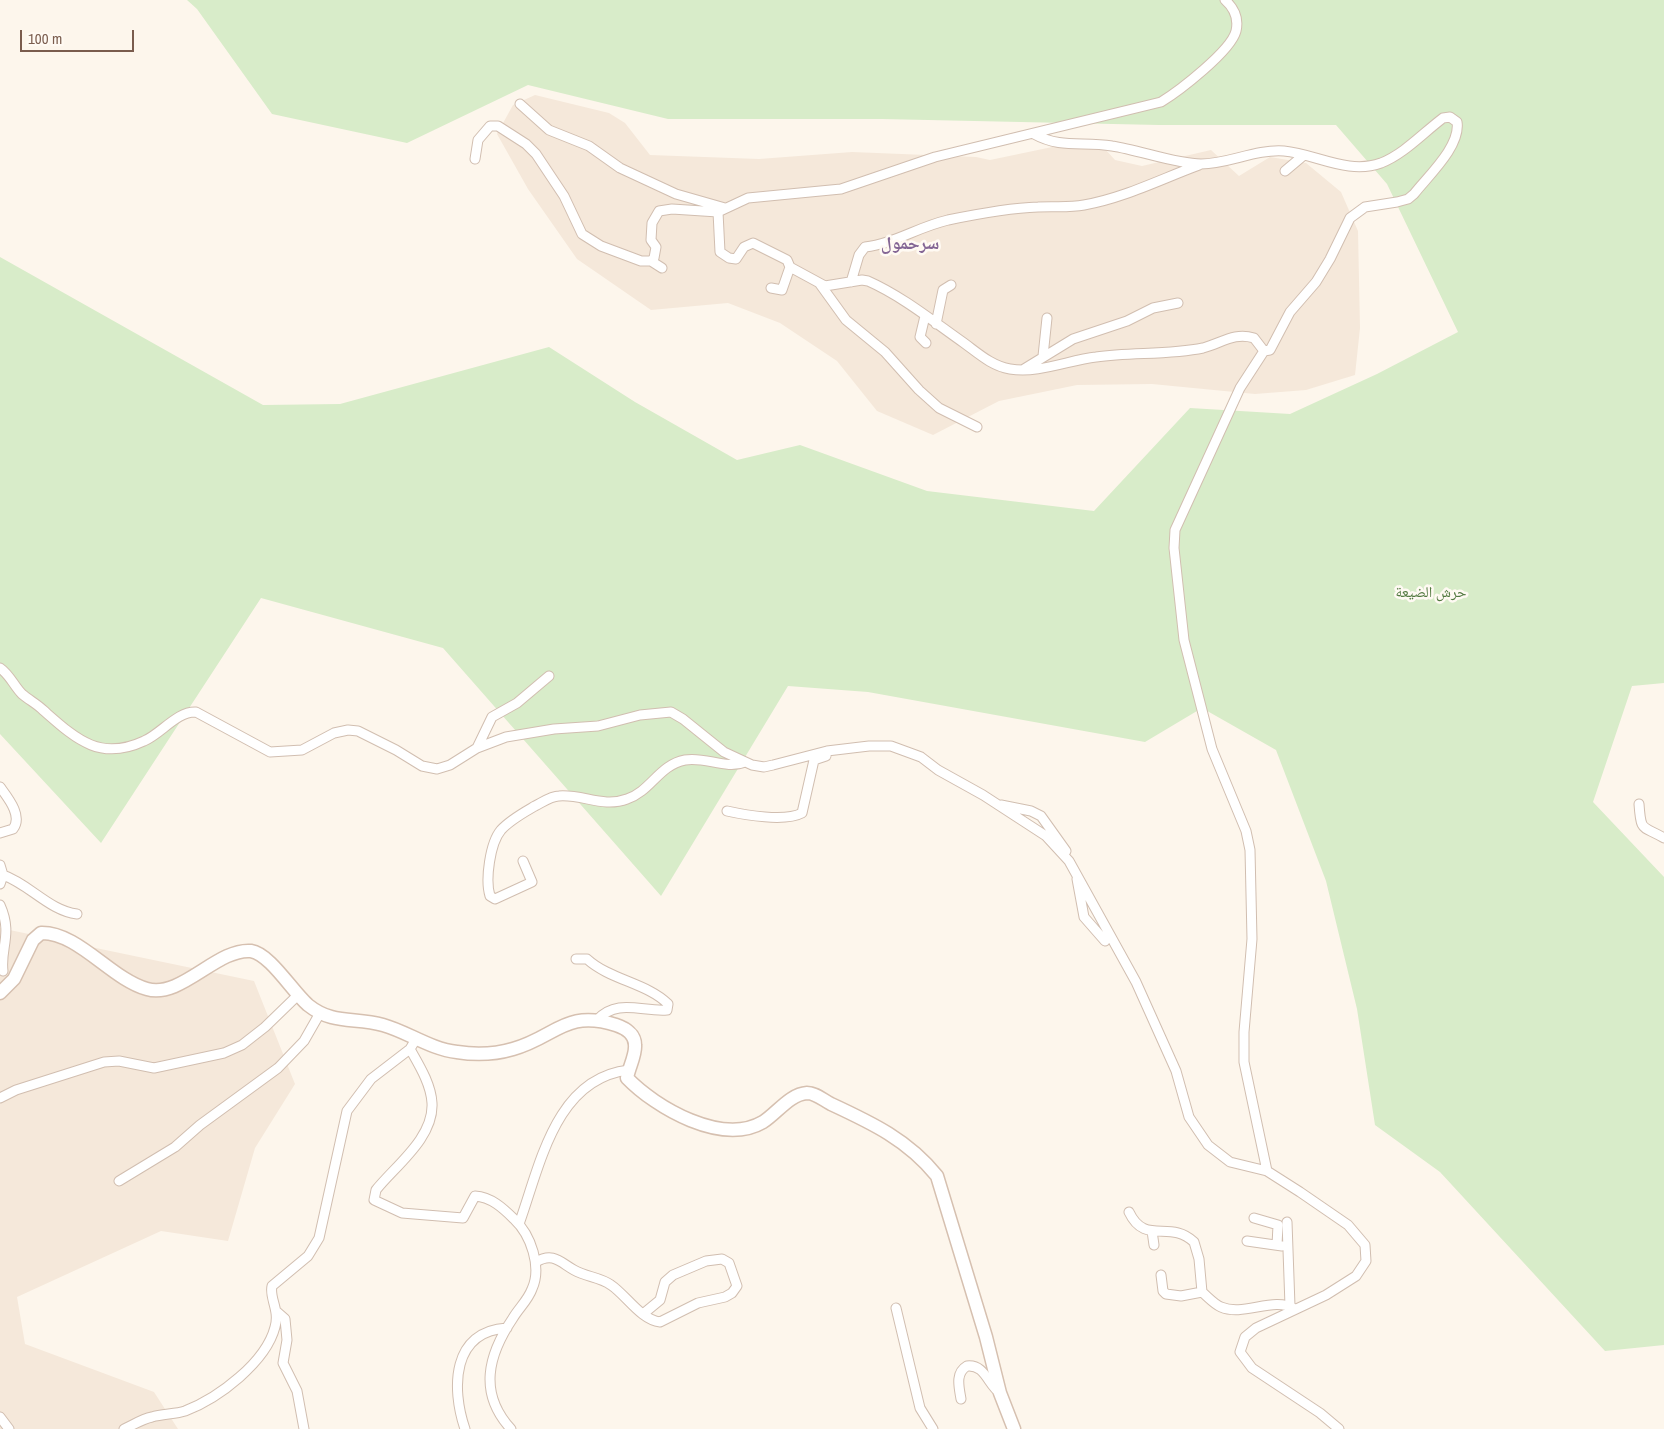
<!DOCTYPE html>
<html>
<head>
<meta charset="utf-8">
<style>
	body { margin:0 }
	#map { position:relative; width:1664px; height:1429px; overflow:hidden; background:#fdf6ec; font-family:"Archivo Narrow",sans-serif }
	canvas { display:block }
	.scale { position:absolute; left:20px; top:30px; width:114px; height:22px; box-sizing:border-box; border:2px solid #7a5c4d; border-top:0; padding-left:6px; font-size:15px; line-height:18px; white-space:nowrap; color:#7a5c4d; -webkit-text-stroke:4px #fffaf3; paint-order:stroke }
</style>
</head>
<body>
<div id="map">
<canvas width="1664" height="1429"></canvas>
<div class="scale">100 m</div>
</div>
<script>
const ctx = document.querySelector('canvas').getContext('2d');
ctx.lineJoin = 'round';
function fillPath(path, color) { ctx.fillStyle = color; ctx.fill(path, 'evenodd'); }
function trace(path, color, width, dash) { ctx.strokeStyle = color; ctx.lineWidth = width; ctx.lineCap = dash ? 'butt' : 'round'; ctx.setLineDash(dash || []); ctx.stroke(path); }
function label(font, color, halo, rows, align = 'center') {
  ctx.font = font + ' "Archivo Narrow","Noto Naskh Arabic",sans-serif'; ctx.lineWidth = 5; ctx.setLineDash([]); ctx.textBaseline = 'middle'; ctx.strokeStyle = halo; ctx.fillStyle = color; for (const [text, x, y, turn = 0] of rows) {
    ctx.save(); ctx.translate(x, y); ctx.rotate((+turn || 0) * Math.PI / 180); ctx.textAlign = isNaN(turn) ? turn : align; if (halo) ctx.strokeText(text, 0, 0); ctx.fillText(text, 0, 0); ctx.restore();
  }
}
fillPath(new Path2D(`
	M535,95L609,113L625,123L650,155L759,159L852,152L976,157L990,160L1057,146L1105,149L1115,160L1142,166L1211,150L1239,176L1270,157L1306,163L1341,192L1358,231L1360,328L1355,375L1306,390L1255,394L1152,384L1077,385L999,401L933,435L877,411L837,361L780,323L728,303L651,310L577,259L528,189L497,134L513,105Z
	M0,928L254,981L295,1084L255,1148L228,1241L161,1231L17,1297L25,1344L154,1392L178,1429H0Z`), '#f5e8da');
fillPath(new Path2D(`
	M187,0H1664V683L1632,686L1593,802L1664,877V1345L1605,1351L1440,1172L1375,1125L1357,1009L1326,881L1276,750L1202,708L1145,742L868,692L788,686L661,896L443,648L261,598L101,843L0,734V257L263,405L340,404L549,347L635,402L737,460L800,445L927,491L1094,511L1190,408L1290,414L1377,374L1458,332L1387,184L1336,125H1159L882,119H668L528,85L407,143L272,114L197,9Z`), '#d8ecc9');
const street = new Path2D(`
	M1225,0C1234,8 1239,18 1236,31C1231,51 1179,91 1161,102L935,157L841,189L748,198L718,212L720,252L729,258L736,259L744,247L753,243L787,260L790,267L825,286L862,280L868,281C902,296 934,322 964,343C979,354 992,366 1010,369C1038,374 1069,360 1096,357C1131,352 1169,355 1203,348C1222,343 1234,332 1254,338L1264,351
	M520,104L549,130L589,146L620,168L676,194L725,208
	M1034,134C1061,149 1083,141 1112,146C1139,150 1176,164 1201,164C1229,164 1255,149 1284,151C1316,154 1348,175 1381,163C1404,154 1423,133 1443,118L1450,117L1457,122C1461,146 1428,176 1414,194L1408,199L1397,202L1365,207L1350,218L1330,259L1316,282L1290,312L1270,350L1264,351L1240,388L1175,530L1174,548L1184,640L1212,749L1246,831L1250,850L1252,939L1244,1032V1062L1267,1171
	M475,159L478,140L490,126H498L526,144L536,154L564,196L582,234L601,246L641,261H651L654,258L656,247L651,240L652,223L659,211L672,209L718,212
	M1285,171L1304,155
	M651,261L662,268
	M851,282L859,255L865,247C893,244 918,227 948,220C977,214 1008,208 1038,207C1054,206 1068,208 1084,205C1124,198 1161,179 1199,165
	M820,284L846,320L885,352L919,390L939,408L977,427
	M771,288L782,290L790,267
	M925,316L920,337L926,343
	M936,324L943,290L951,285
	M1043,356L1047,318
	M1024,369L1073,339L1127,321L1153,308L1178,303
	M0,668C10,675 14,686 22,694C29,700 37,704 43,710C75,738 99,762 144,741C161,734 177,711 196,712L270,752L302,750L334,733L348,730L358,731L396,750L422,766L437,769L450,765L477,748L506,737L554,729L598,726L640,715L671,712L683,719L724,752L752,765L764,767L773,765L827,751L869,746H891L921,757L938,770L983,795L1046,836L1069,861L1136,982L1176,1071L1189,1117L1208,1145L1230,1162L1267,1171L1300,1192L1348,1225L1365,1245L1366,1261L1356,1276L1326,1295L1256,1328L1245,1337L1240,1352L1252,1368L1320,1413L1339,1429
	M477,748L492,717L517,703L549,676
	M0,787C8,798 23,816 13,829L0,833
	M1639,804C1641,833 1642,825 1664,838
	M1001,805L1031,811L1041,816L1066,851
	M727,811C745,815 785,822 802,813L814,760L826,756L827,751
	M523,861L532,882L495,899L490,896C485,880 490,843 501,830C510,820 523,813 535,806C543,802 551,796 559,796C583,794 603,808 627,799C651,791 659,765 685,760C705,756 726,770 745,762
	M0,865L3,875L0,884
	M3,875C29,884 50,911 77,914
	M1077,879L1084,917L1105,941
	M0,905C13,934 0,948 3,971
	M576,959H587C610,980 647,983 668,1004L667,1010C642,1012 617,998 597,1020
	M416,1039L410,1049C419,1065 431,1084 432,1103C434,1138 395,1166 376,1190L374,1200L402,1213L463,1218L475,1196C491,1197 503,1208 514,1219C531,1235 542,1267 532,1289C528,1300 519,1308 513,1318C488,1355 478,1393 511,1429
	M0,1098L16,1090L104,1062L119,1061L154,1068L224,1053L242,1045L265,1027L297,996
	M119,1181L175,1147L200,1125L278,1068L304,1041L320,1013
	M1129,1212C1145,1246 1170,1219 1194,1242L1199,1259L1202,1292C1208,1297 1214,1304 1221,1307C1244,1317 1273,1296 1295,1309
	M1254,1218L1278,1225L1277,1245
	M1287,1222L1290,1306
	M519,1224C540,1166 555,1078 629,1070
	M1152,1231L1154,1245
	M1247,1241L1282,1246
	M536,1262C553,1252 560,1262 574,1270C586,1277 600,1277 611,1285C626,1295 641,1320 660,1322L698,1303L725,1297L732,1293L737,1286L729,1263L722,1259L706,1261L673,1275L665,1282L660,1300L643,1314
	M1161,1275L1163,1291L1166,1294L1181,1296L1202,1292
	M896,1308L920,1408L933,1429
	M277,1312L285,1319L287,1340L283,1363L297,1391L304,1429
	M961,1399C959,1387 955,1373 967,1366C985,1364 988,1385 1000,1393
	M0,1417L9,1429
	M124,1429C133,1425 142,1419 152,1417C162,1414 176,1414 185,1411C219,1398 266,1362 275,1327C280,1310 269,1298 272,1286L308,1256L319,1238L347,1111L371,1079L410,1049
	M465,1429C451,1388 452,1331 507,1328`);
const secondary = new Path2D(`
	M0,993L14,979L33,940L41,933C78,932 111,979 147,989C181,999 217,948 251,951C270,954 292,991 308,1005C333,1025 354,1017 383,1025C408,1032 430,1049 457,1052C475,1055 496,1054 513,1049C556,1037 565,1009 616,1025C625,1028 635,1034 635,1045C636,1055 629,1067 627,1078C656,1108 722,1146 763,1122C777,1113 790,1094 807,1093C816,1093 823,1100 831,1104C872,1123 908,1140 937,1176L986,1337L1000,1393L1014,1429`);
trace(street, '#d1beb0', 11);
trace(secondary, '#d6c0b0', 15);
trace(street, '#fff', 9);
trace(secondary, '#fff', 12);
label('15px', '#537a41', '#fffaf3', [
	["حرش الضيعة",1431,593]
]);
label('bold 18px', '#846695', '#fffaf3', [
	["سرحمول",910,244]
]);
</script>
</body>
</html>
